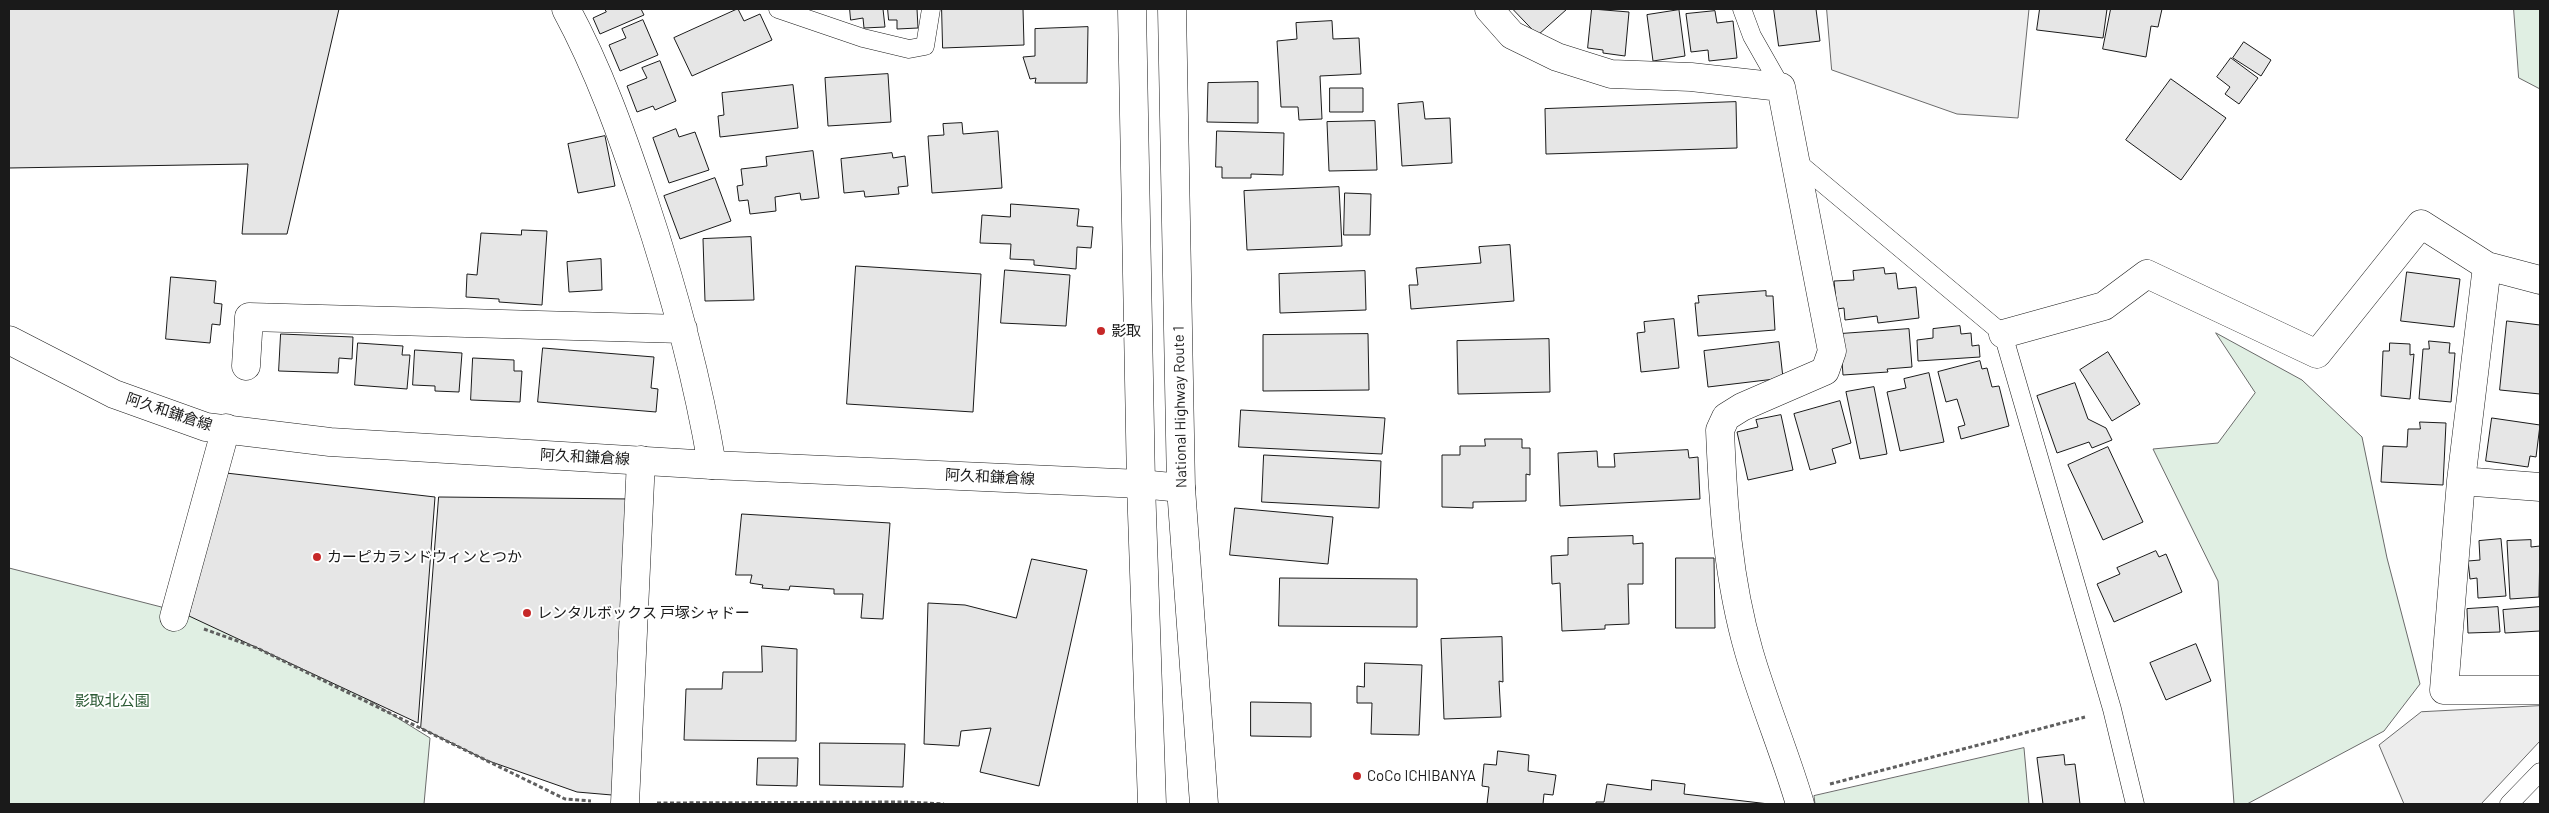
<!DOCTYPE html>
<html>
<head>
<meta charset="utf-8">
<style>
	body { margin:0 }
	#map { position:relative; width:2549px; height:813px; overflow:hidden; background:#fff; font-family:Barlow,sans-serif }
	canvas { display:block }
	.frame { position:absolute; inset:0; border:10px solid #1a1a1a; pointer-events:none }
</style>
</head>
<body>
<div id="map">
<canvas width="2549" height="813"></canvas>
<div class="frame"></div>
</div>
<script>
const ctx = document.querySelector('canvas').getContext('2d');
ctx.lineJoin = 'round';
function fillPath(path, color) { ctx.fillStyle = color; ctx.fill(path, 'evenodd'); }
function trace(path, color, width, dash) { ctx.strokeStyle = color; ctx.lineWidth = width; ctx.lineCap = dash ? 'butt' : 'round'; ctx.setLineDash(dash || []); ctx.stroke(path); }
function label(font, color, halo, rows, align = 'center') {
  ctx.font = font + ' Barlow,"Noto Sans JP",sans-serif'; ctx.lineWidth = 4; ctx.setLineDash([]); ctx.textBaseline = 'middle'; ctx.strokeStyle = halo; ctx.fillStyle = color; for (const [text, x, y, turn = 0] of rows) {
    ctx.save(); ctx.translate(x, y); ctx.rotate((+turn || 0) * Math.PI / 180); ctx.textAlign = isNaN(turn) ? turn : align; if (halo) ctx.strokeText(text, 0, 0); ctx.fillText(text, 0, 0); ctx.restore();
  }
}
const green = new Path2D(`
	M2514,9H2540V89L2519,78Z
	M2216,333L2302,380L2362,437L2387,558L2420,684L2384,731L2247,804H2234L2218,581L2153,449L2218,443L2255,393Z
	M9,568L259,632L430,738L424,804H9Z
	M2024,748L2029,804H1815L1814,796Z`);
fillPath(green, '#e0efe3');
trace(green, '#6a6a6a', 1);
const parking = new Path2D(`
	M1827,9H2029L2018,118L1957,114L1832,70Z
	M2540,706V741L2481,804H2404L2379,745L2421,712Z`);
fillPath(parking, '#ededed');
trace(parking, '#6a6a6a', 1);
const building = new Path2D(`
	M9,9H339L287,234H242L248,164L9,168Z
	M605,9H641L644,15L600,34L593,18L606,12Z
	M738,9L744,21L760,14L772,40L692,76L674,38Z
	M850,9H883L885,27L864,28L863,18L851,20Z
	M888,9H917L918,28L897,29V20H889Z
	M942,9H1023L1024,45L943,48Z
	M1513,9H1567L1538,35Z
	M1592,9L1629,12L1625,56L1603,53V50L1588,48Z
	M1774,9H1816L1820,41L1779,46Z
	M2040,9H2107L2103,38L2037,30Z
	M2111,9H2162L2158,27L2151,26L2146,57L2103,49Z
	M1679,10L1685,56L1653,61L1647,15Z
	M1715,11L1717,23L1733,21L1737,58L1709,61L1708,50L1691,52L1686,14Z
	M643,20L658,55L620,71L609,45L626,38L622,29Z
	M1332,21L1333,39L1359,38L1361,74L1320,76L1322,119L1299,120L1298,107H1281L1277,41L1297,39L1296,23Z
	M1088,27L1087,83H1035L1036,78L1030,79L1023,57L1035,56V29Z
	M2244,42L2271,60L2261,76L2233,58Z
	M2231,58L2258,78L2239,104L2225,94L2230,87L2217,77Z
	M660,61L676,101L655,110L653,106L637,112L627,86L647,78L642,68Z
	M888,74L891,122L828,126L825,78Z
	M2171,79L2226,118L2181,180L2126,140Z
	M1258,82V123L1207,122L1208,83Z
	M793,85L798,128L720,137L718,116L724,115L722,93Z
	M1330,88H1363V112H1330Z
	M1423,102L1425,119L1450,118L1452,163L1402,166L1398,104Z
	M1736,102L1737,148L1546,154L1545,109Z
	M1375,121L1377,170L1329,171L1327,122Z
	M962,123L963,134L998,131L1002,188L932,193L928,136L944,135L943,124Z
	M676,129L679,137L695,132L709,170L669,183L653,138Z
	M1217,131L1284,133L1283,175L1251,174V178H1222V167H1216Z
	M605,136L615,186L578,193L568,144Z
	M813,151L819,198L801,200L800,193L775,197L776,211L750,214L748,200L739,201L737,186L743,185L741,169L767,166L766,157Z
	M892,153L893,158L905,156L908,186L898,187L899,194L865,197L864,191L844,193L841,159Z
	M715,178L731,221L680,239L664,196Z
	M1339,187L1342,246L1247,250L1244,191Z
	M1345,193L1371,194L1370,235H1344Z
	M1011,204L1079,209L1077,226L1093,227L1091,248L1077,247L1076,269L1034,265V260L1010,259L1011,244L980,243L982,215L1010,217Z
	M522,230L547,231L542,305L499,302V299L466,297L467,274L477,275L481,233L521,235Z
	M751,237L754,300L705,301L703,239Z
	M1510,245L1514,301L1411,309L1409,285H1418L1416,268L1481,263L1479,247Z
	M601,259L602,290L569,292L567,262Z
	M856,266L981,274L973,412L847,404Z
	M1884,268L1885,274L1896,273L1898,289L1916,287L1919,318L1878,323L1877,316L1845,320L1844,308L1837,309L1834,281L1854,280L1853,271Z
	M1005,270L1070,275L1066,326L1001,323Z
	M1365,271L1366,310L1280,313L1279,274Z
	M2407,272L2460,279L2454,327L2401,321Z
	M171,277L216,281L214,303L222,304L220,325L212,324L210,343L166,339Z
	M1766,291V296H1773L1775,330L1698,336L1695,303H1699L1698,296Z
	M1674,319L1679,368L1641,372L1637,333L1645,332L1644,322Z
	M2507,321L2540,325V394L2500,390Z
	M1960,326L1961,334L1971,333L1972,346L1979,345L1980,357L1918,361L1917,340L1933,338V329Z
	M1909,329L1912,367L1887,369L1888,372L1843,375L1840,334Z
	M281,334L353,337L352,359L339,358L338,373L279,371Z
	M1368,334L1369,390L1263,391V335Z
	M1549,339L1550,392L1458,394L1457,341Z
	M2429,341L2450,343L2449,353H2455L2451,402L2419,399L2423,349H2429Z
	M1779,342L1783,378L1708,387L1704,351Z
	M358,343L403,346L402,355H410L407,389L355,385Z
	M2390,343L2410,344V355L2414,354L2410,399L2381,396L2383,351H2389Z
	M543,348L654,357L651,388L658,389L656,412L538,402Z
	M415,350L462,353L459,392L435,391V386L413,385Z
	M2108,352L2140,404L2112,421L2080,370Z
	M473,358L514,360V371H522L520,402L471,400Z
	M1980,361L1982,369L1987,368L1992,387L1999,386L2009,426L1961,439L1958,427L1965,425L1957,399L1946,402L1938,372Z
	M1929,373L1944,442L1900,451L1887,392L1906,388L1904,379Z
	M2075,383L2088,419L2106,428L2112,440L2092,448L2089,442L2057,453L2037,396Z
	M1874,387L1887,454L1860,459L1846,392Z
	M1840,401L1851,443L1832,449L1836,463L1810,470L1794,414Z
	M1241,410L1385,418L1382,454L1239,447Z
	M1781,415L1793,470L1748,480L1737,432L1758,427L1756,420Z
	M2492,418L2540,425L2536,457L2530,456L2528,467L2486,461Z
	M2420,422L2446,423L2443,485L2381,482L2383,446L2407,447L2408,429H2420Z
	M1485,439H1522V448H1530V475L1526,474V501L1473,502V508L1442,507V455H1460V446H1485Z
	M2108,447L2143,522L2103,540L2068,465Z
	M1688,450L1689,458L1698,457L1700,499L1560,506L1558,453L1597,451L1598,467H1615L1614,454Z
	M1264,455L1381,461L1379,508L1262,502Z
	M226,473L435,497L418,723L189,616Z
	M439,497L631,499L612,795L577,792L486,760L421,728Z
	M1235,508L1333,517L1328,564L1230,555Z
	M742,514L890,523L883,619L861,618L863,594H834V589L790,586L789,590L762,588L763,585L750,583L752,575H736Z
	M1633,536V544L1643,543V584H1628L1629,624L1605,625V629L1562,631L1560,583L1552,584L1551,556L1568,555V538Z
	M2501,539L2506,596L2478,598L2477,578L2470,579L2468,561L2480,560L2479,541Z
	M2531,540V547L2540,546L2539,597L2510,599L2507,541Z
	M2156,551L2159,557L2166,554L2182,592L2114,622L2097,584L2120,574L2117,568Z
	M1676,558H1714L1715,628H1676Z
	M1032,559L1087,570L1039,786L980,772L991,728L961,731L959,746L924,744L928,603L965,605L1016,618Z
	M1280,578L1417,579V627L1279,626Z
	M2498,607L2500,632L2468,633L2467,609Z
	M2540,607V631L2505,633L2503,610Z
	M1502,637L1503,682L1499,681L1501,717L1444,719L1441,639Z
	M2196,644L2211,681L2166,700L2150,663Z
	M762,646L797,649L796,741L684,740L686,689H722L723,672H762Z
	M1365,663L1422,665L1419,735L1371,734L1372,703H1357V686L1364,687Z
	M1251,702L1311,703V737L1251,736Z
	M820,743L905,744L903,787L820,785Z
	M1498,751L1529,755L1528,771L1556,775L1553,795L1544,794L1543,804H1487L1489,787L1482,786L1484,764L1496,765Z
	M2064,755L2065,765L2075,764L2080,804H2043L2037,758Z
	M758,758H798L797,786L757,785Z
	M1652,780L1685,784L1684,794L1769,804H1596V802H1604L1607,784L1651,790Z`);
fillPath(building, '#e6e6e6');
trace(building, '#1a1a1a', 1);
const lane = new Path2D(`
	M778,9L863,38L909,49L925,46L931,9
	M1742,9L1752,36L1781,87
	M1796,161L2003,334L2112,709L2135,804
	M2509,804L2540,772`);
const street = new Path2D(`
	M566,9C599,70 622,135 644,201C673,288 697,375 712,465
	M1489,9L1512,35L1557,57L1611,74L1691,77L1781,87L1832,351L1825,371L1742,407L1726,417L1720,430C1723,505 1728,580 1749,652C1764,704 1785,753 1800,804
	M2540,280L2487,266L2461,481L2540,487
	M2003,334L2104,306L2147,274L2317,354L2421,224L2487,266
	M246,366L249,317L683,329
	M2461,481L2444,690H2540
	M174,617L226,428
	M625,803L641,460`);
const secondary = new Path2D(`
	M9,340L114,394L206,427L330,442L712,465L1141,484L1181,488`);
const highway = new Path2D(`
	M1132,9L1141,484L1152,804
	M1172,9L1181,488L1204,804`);
trace(lane, '#1a1a1a', 19);
trace(street, '#1a1a1a', 29);
trace(secondary, '#1a1a1a', 29);
trace(highway, '#1a1a1a', 29);
trace(new Path2D(`
	M204,629L257,648L565,799L591,801
	M1830,784L2085,717
	M657,803L907,802L944,804`), '#5f5f5f', 3, [4, 2.5]);
trace(lane, '#fff', 18);
trace(street, '#fff', 28);
trace(secondary, '#fff', 28);
trace(highway, '#fff', 28);
for (const [x, y, r, color] of [
	[1101,331,5,"#c62828"],
	[317,557,5,"#c62828"],
	[527,613,5,"#c62828"],
	[1357,776,5,"#c62828"]
]) { const dot = new Path2D(); dot.arc(x, y, r, 0, 2 * Math.PI); ctx.fillStyle = color; ctx.fill(dot); trace(dot, '#fff', 2); }
label('15px', '#1a1a1a', '#fff', [
	["影取",1111,331],
	["カーピカランドウィンとつか",327,557],
	["レンタルボックス 戸塚シャドー",537,613],
	["CoCo ICHIBANYA",1367,776]
], 'left');
label('15px', '#1a1a1a', '#fff', [
	["National Highway Route 1",1180,407,-91],
	["阿久和鎌倉線",169,412,18],
	["阿久和鎌倉線",585,457,3],
	["阿久和鎌倉線",990,477,3]
]);
label('15px', '#2b5a34', '#fff', [
	["影取北公園",112,701]
]);
</script>
</body>
</html>
